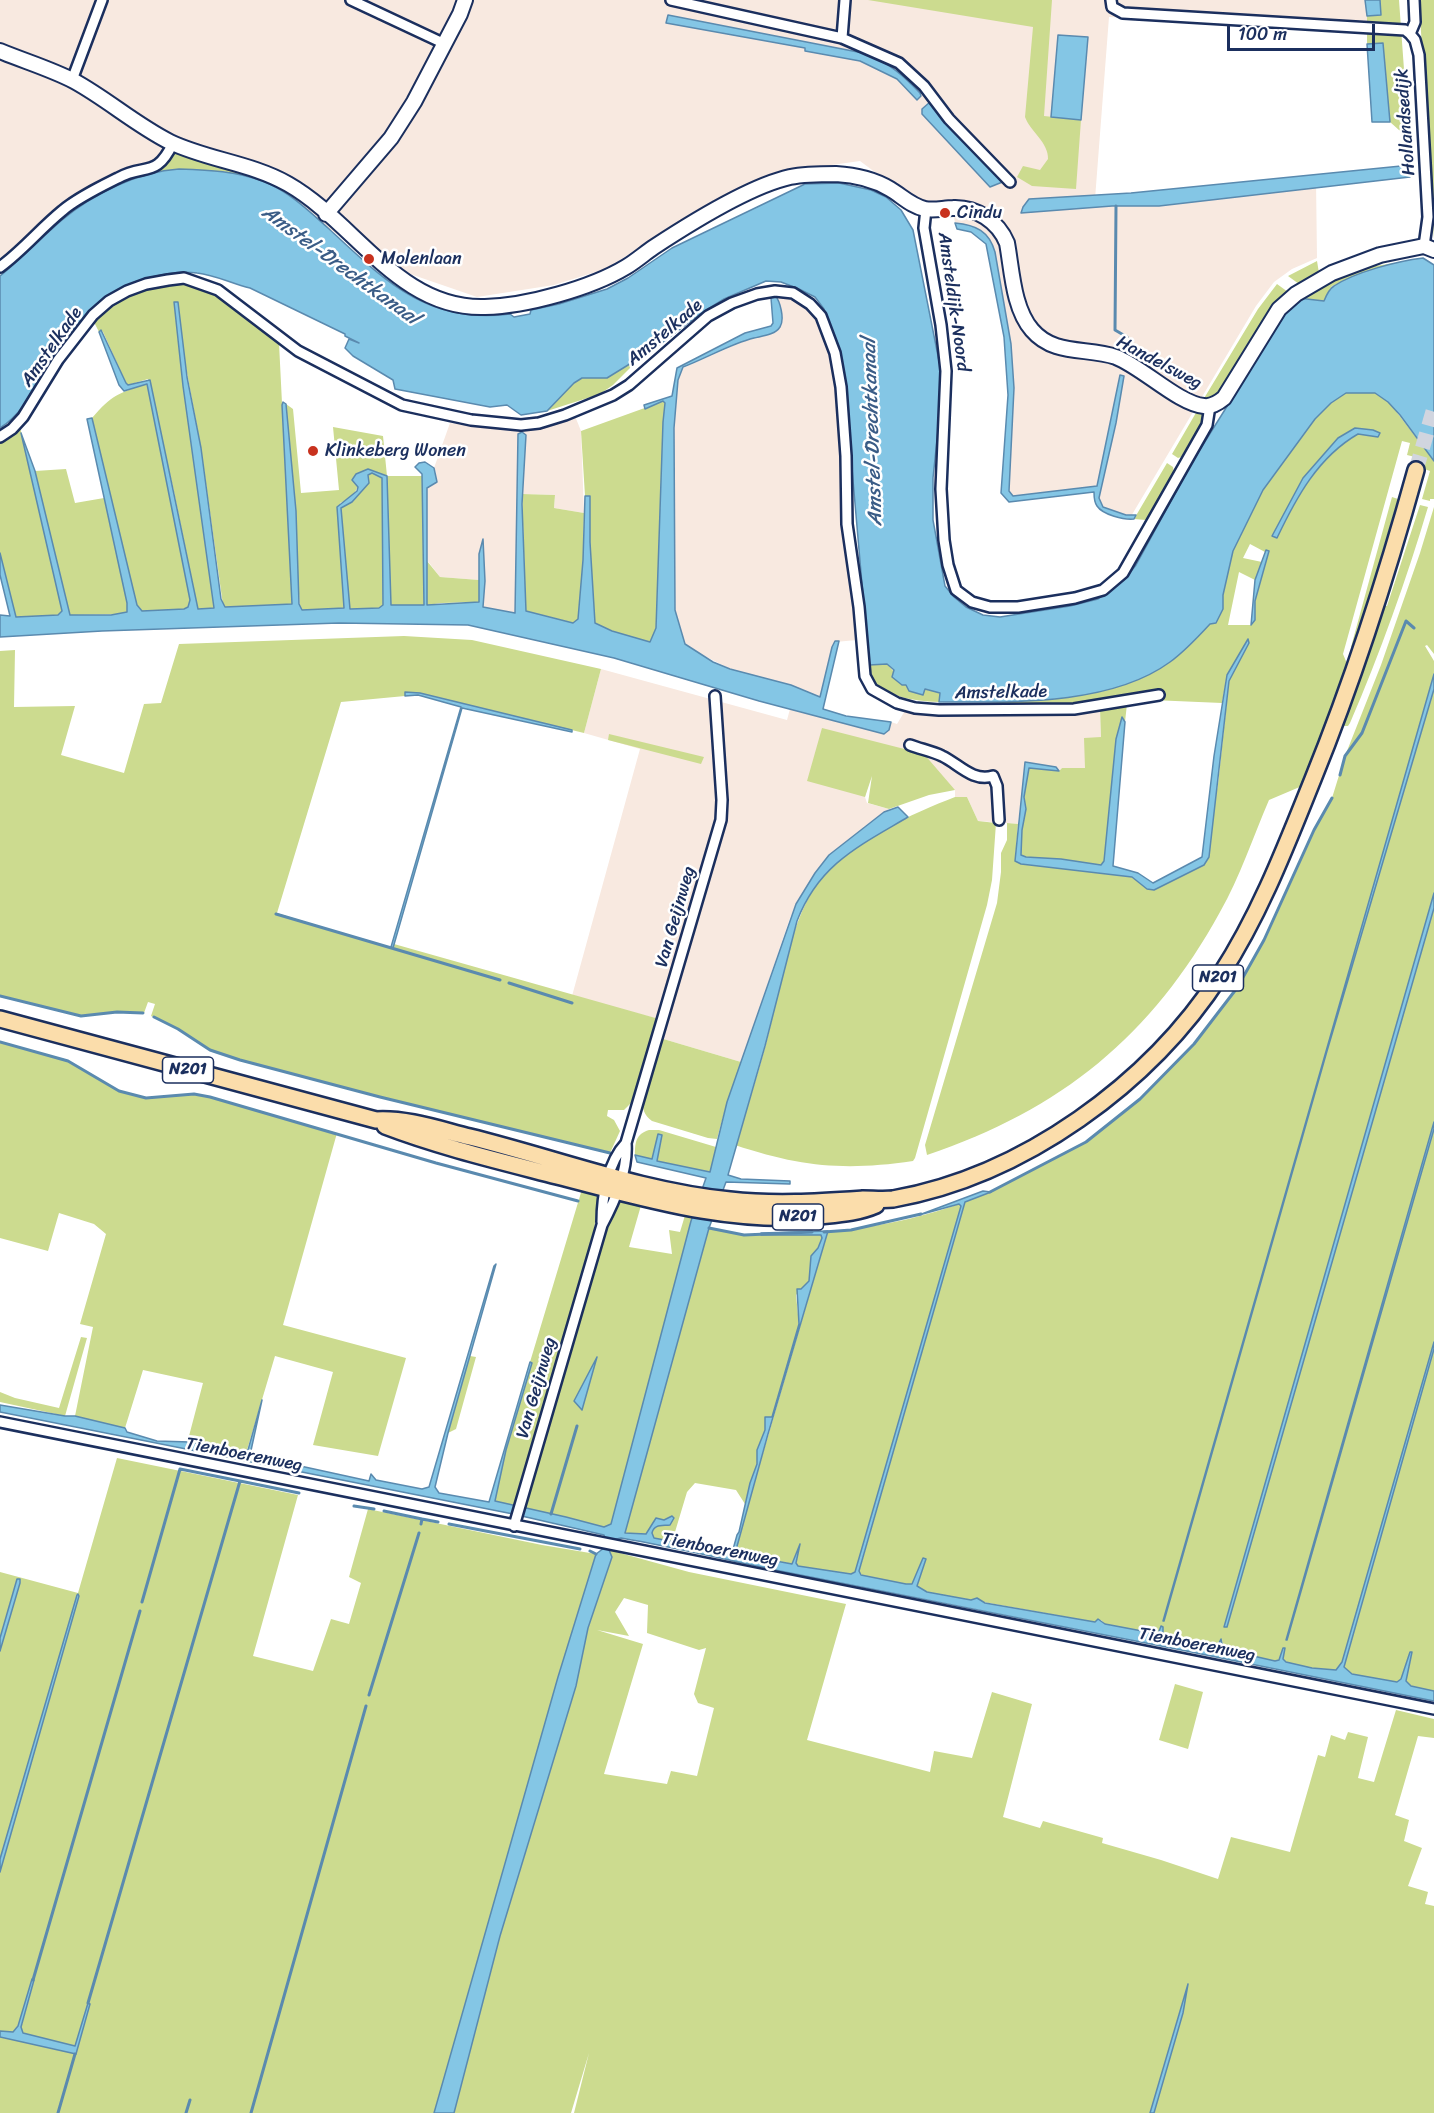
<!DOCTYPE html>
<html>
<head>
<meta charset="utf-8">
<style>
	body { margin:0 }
	#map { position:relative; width:1434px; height:2113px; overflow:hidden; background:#fff; font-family:Sriracha,sans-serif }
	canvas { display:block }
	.scale { position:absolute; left:1227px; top:24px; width:148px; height:27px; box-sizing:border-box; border:3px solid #1b2f5e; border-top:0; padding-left:8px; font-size:18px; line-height:21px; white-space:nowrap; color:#1b2f5e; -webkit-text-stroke:4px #fff; paint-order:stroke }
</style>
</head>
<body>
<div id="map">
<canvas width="1434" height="2113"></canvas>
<div class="scale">100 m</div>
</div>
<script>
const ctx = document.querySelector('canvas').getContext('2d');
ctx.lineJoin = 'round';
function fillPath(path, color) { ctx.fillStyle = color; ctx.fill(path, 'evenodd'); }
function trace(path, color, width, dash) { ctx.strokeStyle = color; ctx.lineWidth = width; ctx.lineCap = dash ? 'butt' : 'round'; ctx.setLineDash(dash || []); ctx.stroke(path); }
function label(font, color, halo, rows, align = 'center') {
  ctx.font = font + ' Sriracha,sans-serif'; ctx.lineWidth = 5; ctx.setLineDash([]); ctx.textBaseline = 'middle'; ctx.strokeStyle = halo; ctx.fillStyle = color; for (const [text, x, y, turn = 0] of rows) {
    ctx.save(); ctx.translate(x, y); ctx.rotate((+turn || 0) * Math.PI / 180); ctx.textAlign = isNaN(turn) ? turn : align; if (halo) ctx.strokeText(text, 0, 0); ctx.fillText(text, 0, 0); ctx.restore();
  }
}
fillPath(new Path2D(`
	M0,0H1377L1378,31L1109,17L1095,199L1316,180L1317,258L1292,269L1274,282L1256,306L1130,518L1099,506L1095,490L1009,499L1004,492L1012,388L1008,340L988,241L974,231L955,224L953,206L919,205L860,161L803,169L662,234L605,269L554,285L477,297L387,266L318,222L164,169L0,279Z
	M775,295L790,296L800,300L810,309L820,321L833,356L838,387L842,458V524L857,640L835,642L820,697L791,685L730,669L697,652L685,644L675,610L674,428L678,380L683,368L746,340L774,333L780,328Z
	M575,416L581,431L584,513L554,508L555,495L522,494L518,434L515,613L483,608L485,580L483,541L479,554V580L440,577L427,560V488L429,485L435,484L436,472L434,468L450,423L522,432L556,424Z
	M601,669L787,720L790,709L884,734L889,730L891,722L897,724L906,709L931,715L1036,712L1100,709L1101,737L1085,768H1062L1059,771L1025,762L1018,824L978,821L967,797H955V790L873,768L865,797L867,803L889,809L865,826L801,896L790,918L741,1062L660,1038L666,1021L572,996L640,749L584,733Z`), '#f8e9e0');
fillPath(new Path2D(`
	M868,0H1052L1044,116L1081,120L1076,189L1032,186L1017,177L1023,166L1040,170L1048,159C1049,143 1030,131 1025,117L1033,27Z
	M1380,0H1399L1409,139L1390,122L1383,44H1367V16L1381,14Z
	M1419,0H1434V239Z
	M174,154H177L250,177L222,171H158L165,167Z
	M1317,261L1319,273L1299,284L1288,276Z
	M1394,263L1332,286L1324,301L1298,298L1351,270Z
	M177,282L195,284L217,295L279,343L292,604L225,607L223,605L201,448L174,303L183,386L214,608L198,609L173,487L148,379L128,385L126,383L103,332L101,330L99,332L93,320L104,308L139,289Z
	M1277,284L1288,292L1269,313L1217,399L1203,400L1258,309Z
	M643,355L613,385L600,394L547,411L574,382L582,378H607Z
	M147,384L190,600L188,607L185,609L142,611L137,605L92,418C112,395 118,393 147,384Z
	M1361,391L1375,393L1389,402L1434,461V499H1430V501L1422,499L1430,471L1413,465L1415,457L1407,455L1410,443L1402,441L1343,654L1348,666L1302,786L1269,800C1253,837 1240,877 1220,912C1152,1036 1061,1110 927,1155L925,1145L997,903L1001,872V853L1007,840V823L1018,824L1015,861L1021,864L1132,877L1147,889L1204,865L1218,784L1229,681L1249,642L1227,675L1222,703L1152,700L1158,689L1097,703L1029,705L987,702C1048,700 1118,699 1170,662C1184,652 1198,637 1210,624L1216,623L1223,609V595L1233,551L1263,490L1315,419L1331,403L1346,392ZM1355,428L1378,437L1358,434C1318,458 1296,498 1277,538L1273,535L1303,478ZM1250,544L1265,552L1266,550L1255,601V620L1251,625H1228L1239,572L1255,580L1262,562L1243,558Z
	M664,401L665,403L663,422L656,628L650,642L612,631L595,623L590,542V497L585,496L581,431Z
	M286,404L293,409L301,493L339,490L333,427L383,436L387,476H422L424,605H391L387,477L368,469L361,473C358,488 356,497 340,503L344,608L302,610L300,608L296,550V511Z
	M1197,411L1204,412L1202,422L1181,457L1178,458L1172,454Z
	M20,427L62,611L58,615L16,617L0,553V441Z
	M1167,463L1173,467L1174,473L1146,520L1134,519Z
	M66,469L75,503L104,498L127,603V612L124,614L70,615L35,471Z
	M372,473L382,478L383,605L379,608L349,609L341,508L352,502L369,483L368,475Z
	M522,494L555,495L554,508L584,513L583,560L578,619L574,623L526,611Z
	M1392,497L1398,499L1368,600L1370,601L1356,648L1351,647Z
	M1420,505L1428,507C1406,581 1380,653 1350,723L1348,726H1344L1342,721L1385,606H1387Z
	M1434,507V654L1427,645L1425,646L1434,661V674L1164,1621L1327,1051L1434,689V893L1356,1169L1360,1163L1434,908V1122L1287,1640L1434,1129V1342L1342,1662L1336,1670L1312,1668L1286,1662L1283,1659L1285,1648L1279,1660L1275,1661L1223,1649L1222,1639L1216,1649L1166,1637L1163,1635V1627L1161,1626L1158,1635L1105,1624L1101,1620L1095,1622L927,1592L917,1586L926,1559L923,1558L912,1584H906L862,1575L859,1572L965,1202L991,1192L1086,1142L1140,1099L1194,1044L1237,988L1264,940L1314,830L1332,798L1345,756L1381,665L1420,553Z
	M427,561L440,577L479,580V602L442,603L427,605Z
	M404,636L472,640L601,669L584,733L419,693L405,692V696L341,702L277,913L391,948L394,944L659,1019L633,1101L624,1110H608L607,1116L614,1120L620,1131L610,1153L380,1097L240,1060L210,1050L178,1029L151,1016L155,1004L148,1002L144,1013L117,1012L81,1016L0,996V651L15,650L14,707L75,706L61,755L124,773L144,704L161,703L179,644Z
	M887,664L906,685L941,693L939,702C912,701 888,697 868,678L869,665Z
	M1127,704L1125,722L1123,718L1116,739L1104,861L1101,865L1061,859L1026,857L1021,855L1022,830L1026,809L1024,797L1029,767L1059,771L1062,768H1085L1084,738L1101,737L1100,709Z
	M822,728L924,754L955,790L929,795L889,809L868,803L872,776L865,797L807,781Z
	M609,734L704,757L701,764L608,740Z
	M955,797H967L978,821L996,823L992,880L987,905L915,1158L913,1161C845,1171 801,1167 735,1145C746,1111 757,1078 766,1044C780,992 789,917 823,876C853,841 913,813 955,797Z
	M660,1038L741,1062L727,1102L717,1139L708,1138L652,1121C644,1115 642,1109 643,1099Z
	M0,1042L68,1061L119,1091L146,1098L194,1094L210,1097L337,1133L283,1325L406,1358L378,1456L313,1445L333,1372L275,1356L247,1450L243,1452L193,1442L189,1436L203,1383L143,1370L125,1428L75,1416L93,1327L80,1324L106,1234L94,1224L59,1213L48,1251L0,1238Z
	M649,1130H659L716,1147L710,1172L657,1161L662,1136L658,1135L652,1160L635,1155C635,1142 636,1134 649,1130Z
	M583,1186L600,1191L592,1242L515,1507L495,1501V1497L506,1450L532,1363L530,1362Z
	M620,1197L642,1202L629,1247L672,1254L669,1230L680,1232L686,1212L694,1214L611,1524L604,1527L566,1517L526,1509L534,1472L604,1232Z
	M959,1204L961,1206L855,1572L851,1574L798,1566L796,1564L800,1544L792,1564L737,1553L736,1550L747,1508L828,1231C868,1229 921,1218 959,1204Z
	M709,1228L744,1235L761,1233V1235H821L822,1238L818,1248L811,1256L809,1281L796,1295L799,1324L772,1417L765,1423V1430L757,1450V1464L750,1483L745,1504L736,1490L695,1483L687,1492L672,1542L654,1538L652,1533L653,1529L664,1520L656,1518L646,1534L625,1533Z
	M81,1337L87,1338L65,1416L0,1402V1392L15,1398L59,1408Z
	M1434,1349V1691L1411,1686L1406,1681L1412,1653L1410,1652L1401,1679L1397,1682L1352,1674L1344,1667Z
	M470,1356L476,1357L456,1429L448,1433Z
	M117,1458L298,1495L253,1656L313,1671L331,1619L349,1624L361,1583L349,1577L368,1509L542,1545L596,1554L558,1677L434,2113H0V2037L76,2054L88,2004L75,2046L22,2033L21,2028L34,1981L32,1979L18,2026L13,2032L0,2031V1872L79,1596L77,1595L0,1859V1651L20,1580L17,1579L0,1638V1572L78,1593Z
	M609,1550L689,1572L846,1604L807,1740L930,1772L934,1751L972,1758L992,1692L1032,1704L1003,1817L1040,1828L1043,1821L1103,1838L1102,1843L1161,1860L1218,1879L1231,1837L1290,1852L1318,1755L1325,1757L1331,1735L1345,1740L1348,1732L1368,1737L1358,1778L1374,1782L1396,1710L1434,1719V1738L1418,1736L1395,1815L1409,1820L1404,1841L1422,1848L1408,1886L1428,1892L1425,1904L1434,1906V2113H1154L1183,2013L1186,1990L1150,2113H574L589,2053L571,2113H454L500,1936L576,1686L588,1628ZM624,1598L648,1605L647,1633L699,1650L706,1648L694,1694L698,1703L714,1708L697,1776L671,1771L667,1784L604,1774L643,1644L597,1630L629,1636L615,1612Z
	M1175,1684L1203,1692L1188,1749L1159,1740Z`), '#ccdb8f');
const water = new Path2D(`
	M1365,0H1380L1381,15L1367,16Z
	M668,15L868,54C890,64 904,76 920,93L921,96L917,100L897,79L860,61L805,51V48L666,23Z
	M1058,35L1088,37L1081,120L1051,117Z
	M1383,43L1390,122H1372L1367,44Z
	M930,102L1005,181L990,187L922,114V109Z
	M1401,166L1413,167L1410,177L1159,206H1112L1021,213L1023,207L1029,199L1131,193Z
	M179,169C209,170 237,171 265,182C288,191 309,211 328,228C384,280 427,325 510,314L514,317L530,314L531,310L559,304L607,289L628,278L672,248L805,184L839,183L871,190L886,197L901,210L913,230L940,366V411L933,478V520L945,586L954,597L966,607L983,615L1000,617L1070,606L1098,599L1124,580L1136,565L1194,459L1290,306L1298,298L1324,301C1326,296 1329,289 1334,286C1355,272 1398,261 1423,258L1434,265V461L1400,415L1388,402L1375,393H1346L1331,403L1315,419L1263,490L1233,551L1223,595V609L1216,623L1210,624C1198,637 1184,652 1170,662C1110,706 1010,702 939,702L940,693L925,689L923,695L909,691L906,685H902L892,677L894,670L887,664L869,665L845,388L840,357L824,309L815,297L799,289L781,282L766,281L724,299L700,314L654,349L607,378H582L574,383L547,411L521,415L507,405L490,407L395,389L393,380L353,356L345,348L349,339L359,343L345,336V334L250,288C232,284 216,275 197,273C182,271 167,273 152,277C99,289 74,324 48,368C34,390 22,414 0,428V276C22,258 41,238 62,220C94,193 138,172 179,169Z
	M955,223C976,225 989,231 995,252L1011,344L1014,388L1009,491L1013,496L1097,486L1120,375L1124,376L1116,423L1099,498L1103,507L1126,515H1136L1134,519C1124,520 1103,515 1097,506C1094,502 1094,497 1094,492L1009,502L1001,493L1008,395L1004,337L986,244L971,232L957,229Z
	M775,295C780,301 785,319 780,327C775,335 762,336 754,338C730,344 707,358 683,367L678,380L674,428L675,610L685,644L713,662L730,669L791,685L820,697L832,647L835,641H839L823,709L846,716L891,722L889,730L884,734L759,701L614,658L468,625L339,623L102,631L0,637V615L10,616L0,575V553L16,617L58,615L62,611L21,433L35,471L70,615H111L127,612V603L87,419L92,418L137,605L142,611L184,609L188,607L190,600L147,384L124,391L119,385L99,332L101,330L126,383L128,385L150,380L198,609L214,608L183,386L174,302H178L187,377L201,448L221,599L225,607L292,604L282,405L283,402L286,404L296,511L299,604L302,610L344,608L337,507L357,491L358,487L352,480L356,474L368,469L387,476L391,605H424L422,474L415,467L419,463L425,462L434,468L437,482L427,488V605L479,602V554L483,539L485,581L483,607L515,613L518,434L522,432L526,435L522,504L526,611L573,623L578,619L583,560L585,496H590V542L595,623L612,631L650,642L656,628L663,422L665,403L663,401L645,409L644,405L672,396L677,368L745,333L771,326L773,323L771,298ZM372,473L382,478L383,605L379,608L350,609L341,508L352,502L369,483L368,475Z
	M1355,428L1373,430L1380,433L1378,437L1358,434C1318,457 1296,498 1277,538L1272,536L1303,478L1338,438Z
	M1266,550L1269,551L1255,601V620L1251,625L1255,580Z
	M1248,639L1249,643L1229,681L1209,857L1204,865L1154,890L1147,889L1132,877L1021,864L1015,861L1025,762L1056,767L1059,771L1029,768L1024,797L1026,809L1022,830L1021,855L1026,857L1061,859L1101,865L1104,861L1116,739L1122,717L1125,722L1113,866L1138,873L1153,883L1202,857L1214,756L1227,675Z
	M1434,674V689L1327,1051L1164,1621H1163Z
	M405,692L420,693L572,730V732L462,708L393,948L391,947L461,707L418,695L405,696Z
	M898,807L908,817C859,846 819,864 797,921L765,1046L728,1175L741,1179L790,1181V1184L726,1182L709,1228L625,1533L646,1534L656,1518L664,1520L672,1516L674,1518L670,1525C662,1526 654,1524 652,1533L654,1538L732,1553L737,1535L739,1532L750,1483L757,1464V1450L765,1430V1417H772L799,1324L797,1289H801L809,1281L811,1256L818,1248L822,1238L821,1235H761V1233L828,1231L768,1434L736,1550L738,1554L792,1564L800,1544L796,1563L798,1566L851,1574L855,1572L961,1206L959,1204L919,1215L983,1191L991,1192L965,1202L859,1571L861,1575L906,1584H912L923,1558L926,1559L917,1586L927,1592L971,1600L977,1598L985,1603L1095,1622L1098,1619L1105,1624L1158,1634L1161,1626L1163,1627V1635L1166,1637L1216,1649L1221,1639L1223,1649L1275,1661L1279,1660L1283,1648H1285L1283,1659L1286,1662L1312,1668L1336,1670L1342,1662L1434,1342V1349L1344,1667L1352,1674L1397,1682L1401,1679L1410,1652H1412L1406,1681L1411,1686L1434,1691V1701C1216,1657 999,1613 780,1571C727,1560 674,1547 621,1538L612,1540L609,1550L612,1557L588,1628L576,1686L500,1936L454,2113H434L558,1677L596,1554L604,1548L605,1539L604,1535L513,1514L0,1412V1405L65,1416H75L125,1428L127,1432L157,1441L190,1442L243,1452L248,1450L262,1400L250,1455L369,1481L371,1474L376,1480L422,1489L429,1487L494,1266L496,1264L448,1433L435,1487L439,1493L489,1502L530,1362L532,1363L506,1450L495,1501L566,1517L604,1527L611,1524L691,1221L706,1178L637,1162L635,1155L652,1159L658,1134L662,1135L657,1161L710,1172L727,1102L796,904L815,873L829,855L884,812Z
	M1434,893V908L1227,1627H1224Z
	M1434,1122V1129L1287,1640H1286Z
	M597,1357L582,1410L574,1401Z
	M17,1579H20V1583L0,1651V1638Z
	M78,1594L79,1596L0,1872V1859L77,1595Z
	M32,1979L34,1980L21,2027L23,2033L75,2046L88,2003L90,2004L76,2054L0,2037V2031L13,2032L18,2026Z
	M1188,1984L1183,2013L1154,2113H1150Z`);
fillPath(water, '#84c6e5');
trace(water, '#5a8aaf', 1.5);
trace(new Path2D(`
	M1116,206L1115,330L1127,337L1124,345
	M1340,775L1345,756L1362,733L1406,621L1414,628
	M276,914L500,980
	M509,983L572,1003
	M0,996L81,1016L117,1012L143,1013
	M154,1017L178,1029L210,1050L240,1060L380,1097L610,1153
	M0,1042L68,1061L119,1091L146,1098L194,1094L210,1097L436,1163L578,1201
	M990,1192L1086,1142L1140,1099L1194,1044L1237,988L1264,940L1314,830L1332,798
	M709,1228L744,1235L812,1232
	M824,1232L851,1230L921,1214
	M354,1506L374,1509
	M384,1511L422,1519
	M551,1514L577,1426
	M421,1524L422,1519L438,1522
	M449,1524L580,1549
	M590,1551L596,1554
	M142,1602L180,1469L240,1481
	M369,1695L419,1533
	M33,1980L140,1611
	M88,2003L240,1481L299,1493
	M58,2113L75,2054
	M186,2113L190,2100
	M251,2113L366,1706`), '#5a8aaf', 3);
trace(new Path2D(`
	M1416,470L1434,408`), '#d1d5df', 15, [15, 8]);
const street = new Path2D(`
	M351,0L445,44
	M671,0L842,38L899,63L924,86L949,119L1010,182
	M1111,0L1112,7L1123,13L1405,30L1410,34
	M1414,0L1415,22L1410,34L1415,40L1419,55L1428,217L1424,246
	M842,38L845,0
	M72,80L102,0
	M926,209L924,228L941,325L946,371L941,489L944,540L948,565L956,590L972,602L990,607H1018L1075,598L1103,590L1123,573L1207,425L1210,406
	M0,267C22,251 40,229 62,211C77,198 100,187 118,178C145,163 156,179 173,143
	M0,437L12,429L23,417L58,360L93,315L109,301L127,291L146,284L168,280L184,278L218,290L298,351L402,405L471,420L521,425L539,423L565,415L613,395L629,385L708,316L732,303L757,294L775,291L793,293L810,304L821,316L835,353L841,387L846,456L847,524L859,607L865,676L872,689L897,703L915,708L939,710L1074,709L1159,695
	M910,745C920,749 932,751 942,756C959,764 972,782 993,776L997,786L999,820
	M602,1222C602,1196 608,1162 626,1143
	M0,1422L1434,1709
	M514,1526L602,1225C615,1201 628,1169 626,1143L721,820L722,800L715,696`);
const secondary = new Path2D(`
	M0,51C24,61 51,69 74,81C107,99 136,125 170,142C208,160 251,163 288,184C355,222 399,310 485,307C527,306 591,288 626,267C636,261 645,253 654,247C689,224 750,186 790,177C805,174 821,174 836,174C854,175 875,180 890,189C902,196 911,206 925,209C934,211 944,208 953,208C976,207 998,221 1007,243C1012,270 1013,308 1032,330C1054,356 1087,347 1116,357C1142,367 1179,404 1204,406C1212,407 1218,403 1224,398L1279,309L1296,294L1332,273L1380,255L1424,246L1434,250
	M326,214L391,138L414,102L460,14L465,0`);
const primary = new Path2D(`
	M0,1019L376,1120C407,1118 441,1130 470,1137C555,1158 644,1192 730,1200C775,1205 818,1202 863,1199C873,1199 883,1200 893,1199C1023,1176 1150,1084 1221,974C1260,914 1286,846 1313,779C1354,678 1387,575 1416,470
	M385,1126C440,1147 499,1161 557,1176C644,1198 726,1224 818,1216C837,1214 858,1213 876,1205`);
trace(street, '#1b2f5e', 14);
trace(secondary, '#1b2f5e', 18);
trace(primary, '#1b2f5e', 20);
trace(street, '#fff', 9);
trace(secondary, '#fff', 14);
trace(primary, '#fbddab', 15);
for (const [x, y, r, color] of [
	[945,213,6,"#c8321e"],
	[369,259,6,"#c8321e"],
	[313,451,6,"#c8321e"]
]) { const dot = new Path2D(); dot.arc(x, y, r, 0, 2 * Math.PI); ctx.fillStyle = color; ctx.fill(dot); trace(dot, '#fff', 2); }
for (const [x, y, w] of [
	[1218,978,51],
	[188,1070,51],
	[798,1217,51]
]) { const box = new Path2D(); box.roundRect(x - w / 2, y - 13, w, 26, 4.5); ctx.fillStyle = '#fff'; ctx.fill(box); trace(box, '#1b2f5e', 1.5); }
label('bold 16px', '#1b2f5e', null, [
	["N201",1218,978],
	["N201",188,1070],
	["N201",798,1217]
]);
label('18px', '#1b2f5e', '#fff', [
	["Hollandsedijk",1406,122,-94],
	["Amsteldijk-Noord",953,302,82],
	["Amstelkade",665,333,-40],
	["Amstelkade",52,347,-55],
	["Handelsweg",1159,363,28],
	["Amstelkade",1001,693,-1],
	["Van Geijnweg",676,917,-74],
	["Van Geijnweg",537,1388,-74],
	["Tienboerenweg",244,1455,11],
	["Tienboerenweg",720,1550,11],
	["Tienboerenweg",1197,1645,11]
]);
label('18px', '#1b2f5e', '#fff', [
	["Cindu",957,213],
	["Molenlaan",381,259],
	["Klinkeberg Wonen",325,451]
], 'left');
label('italic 20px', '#3a5c86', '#fff', [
	["Amstel-Drechtkanaal",340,266,36],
	["Amstel-Drechtkanaal",873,432,-92]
]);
</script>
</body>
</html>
